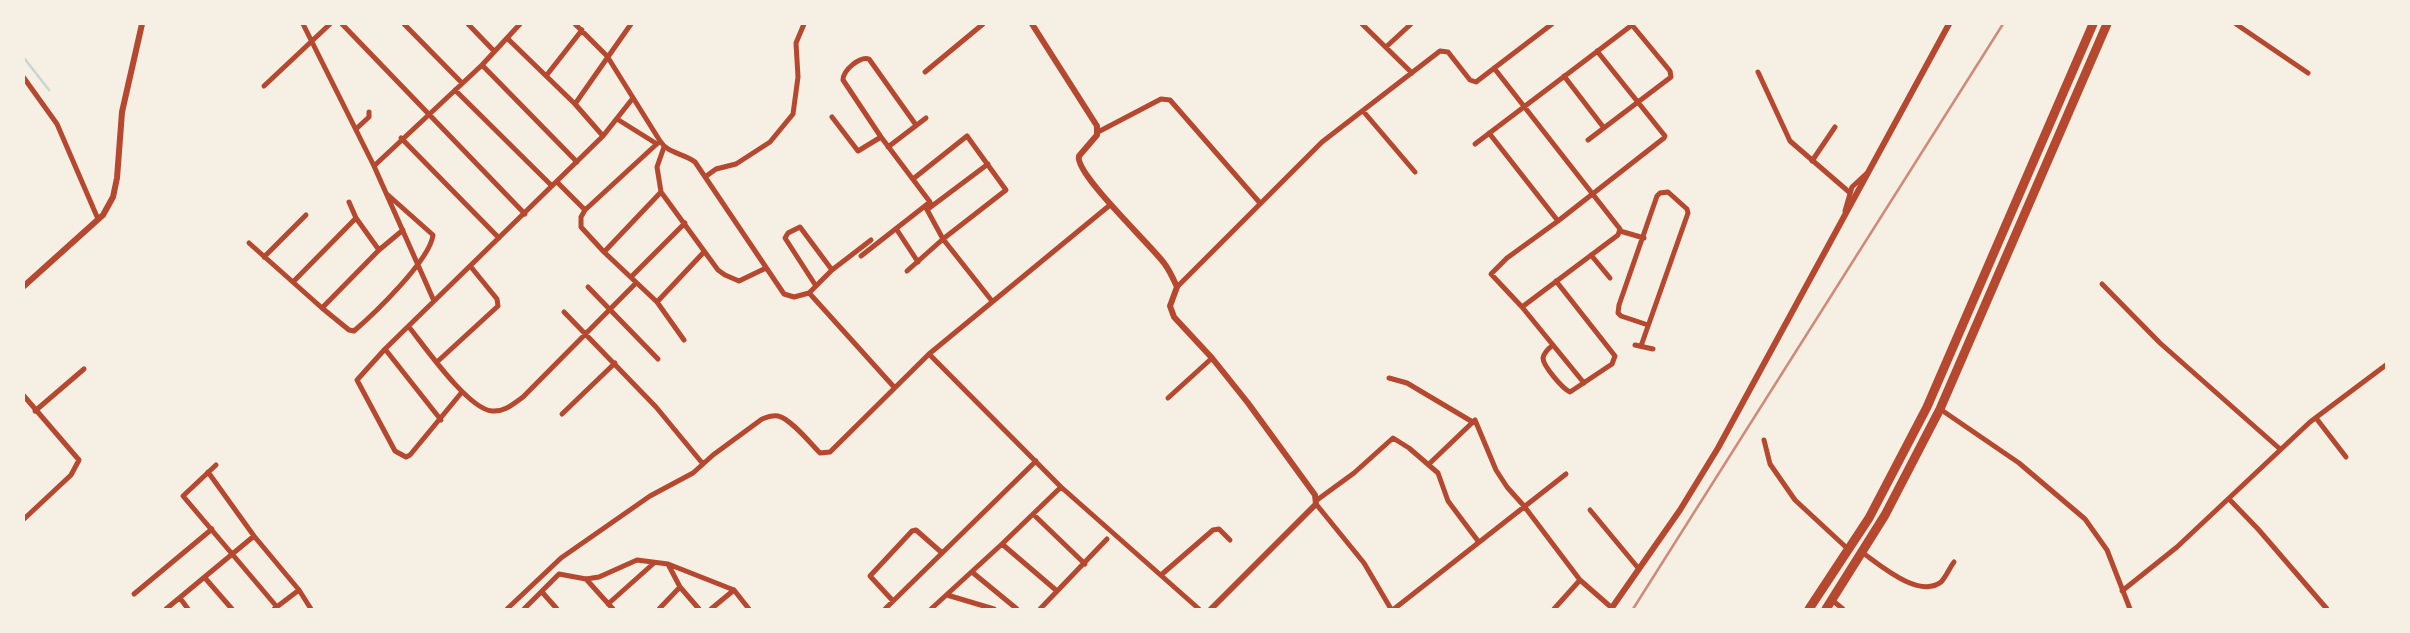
<!DOCTYPE html>
<html>
<head>
<meta charset="utf-8">
<style>
	body { margin:0 }
	#map { position:relative; width:2410px; height:633px; overflow:hidden; background:#f6efe4; font-family:"Libre Baskerville",serif }
	canvas { display:block }
	.frame { position:absolute; inset:0; border:25px solid #f6efe4; pointer-events:none }
</style>
</head>
<body>
<div id="map">
<canvas width="2410" height="633"></canvas>
<div class="frame"></div>
</div>
<script>
const ctx = document.querySelector('canvas').getContext('2d');
ctx.lineJoin = 'round';
function trace(path, color, width, dash) { ctx.strokeStyle = color; ctx.lineWidth = width; ctx.lineCap = dash ? 'butt' : 'round'; ctx.setLineDash(dash || []); ctx.stroke(path); }
trace(new Path2D(`
	M24,58L49,90`), '#c9d6d2', 2.5);
trace(new Path2D(`
	M303,24L374,166L434,301
	M342,24L525,214
	M404,24L462,83
	M468,24L494,51
	M575,24L607,56L660,141L585,210L581,217V227L604,252L657,302L684,340
	M1362,24L1412,73
	M2236,24L2308,73
	M507,38L575,104L603,136
	M1386,47L1411,24
	M482,65L577,162
	M1494,68L1620,229L1618,235L1522,307
	M925,72L983,24
	M1758,72L1790,141L1849,192
	M546,76L582,30
	M1564,76L1604,128
	M24,78L57,124L98,219
	M264,86L330,24
	M455,90L552,186
	M575,104L631,24
	M1363,111L1415,172
	M832,117L858,151L881,137
	M617,119L657,144
	M356,129L369,117V112
	M1098,132L1161,99L1170,100L1260,203
	M1489,133L1558,221
	M401,138L499,238
	M660,141C668,154 684,153 695,162L784,294L794,297L809,293L811,295L894,387
	M1475,144L1632,25L1670,71L1671,77L1588,140
	M664,147L657,167L661,192L718,270L725,275L739,281L766,268
	M888,147L926,118
	M1812,161L1835,127
	M374,166L482,65L520,24
	M705,177L716,169L736,164L770,142L793,114L798,77L796,43L804,24
	M557,182L585,210
	M349,202L356,218L379,250
	M925,206L943,239L992,301
	M928,209L988,164
	M1845,211L1852,187L1866,174
	M897,230L918,262
	M1620,231L1644,238
	M249,243L322,308L379,250L403,230
	M604,252L661,192
	M1591,255L1610,278
	M861,256L930,202L881,137L843,80C843,70 860,56 869,59L916,125
	M264,257L306,215
	M907,271L943,239L1006,190L967,136L913,179
	M631,277L685,223
	M293,282L356,218
	M2102,284L2160,343L2280,449
	M816,286L785,238L788,233L800,227L832,270
	M588,287L658,359
	M1177,287L1322,142L1440,51L1448,52L1470,80L1476,82L1552,24
	M809,293L832,270L871,240
	M657,302L703,253
	M322,308L349,330L354,331C375,313 430,260 433,235L388,195
	M564,312L656,407L703,464
	M409,327C425,347 468,409 492,411C505,412 513,404 523,397L636,283
	M1553,345C1549,348 1544,353 1543,358C1543,366 1563,389 1570,392L1612,364L1615,356L1556,281
	M1635,345L1653,349
	M1641,346L1688,213L1687,209L1668,192L1660,193L1657,196L1619,305L1618,313L1621,316L1648,325
	M385,349L441,420
	M929,354L1110,205
	M437,362L498,306L497,299L471,267
	M1389,378L1407,383L1471,421
	M1584,383L1522,307L1491,274L1507,258L1558,221L1664,138L1665,136L1597,51
	M462,392L410,455L406,457L395,451L357,380L385,349L603,136L633,98
	M24,396L79,460L71,475L24,519
	M1168,398L1212,358
	M1940,409L2019,463L2085,519L2107,550L2130,609
	M35,411L84,369
	M562,414L615,363
	M2316,418L2346,457
	M1764,440L1770,464L1795,500L1849,550
	M1429,464L1475,420L1496,470L1507,487L1524,506L1580,580L1612,608
	M216,465L183,496L277,607
	M208,472L254,536L299,590L311,609
	M2229,499L2258,529L2327,609
	M1317,500L1354,473L1393,438L1409,448L1438,473L1448,501L1478,541
	M1316,504L1364,563L1391,609
	M1590,510L1639,569
	M1033,514L1085,564
	M1002,544L1057,591
	M1863,553C1880,565 1919,599 1941,582C1946,577 1950,567 1954,562
	M668,564L680,587L699,609
	M972,572L1017,609
	M1161,575L1213,530L1219,529L1230,540
	M205,578L232,609
	M586,579L613,609
	M2122,591L2177,547L2310,422L2386,365
	M542,592L557,609
	M134,594L212,529
	M947,595L994,609
	M180,598L188,609
	M1832,600L1843,609
	M893,601L870,576L912,531L916,530L941,552
	M608,604L654,563
	M166,609L254,536
	M274,609L299,590
	M507,609L561,558L650,496L693,473L713,455L762,419C767,417 772,415 778,416C790,418 811,444 820,453L830,452L929,354L1061,487L1199,609
	M524,609L559,574L586,579L599,577L637,560L668,564L734,590L749,609
	M659,609L680,587
	M711,609L734,590
	M885,609L1036,461
	M931,609L1002,544L1061,487
	M1040,609L1107,539
	M1394,609L1566,474
	M1554,609L1580,580`), '#b5482f', 5);
trace(new Path2D(`
	M1032,24L1097,126V135L1079,156C1074,173 1151,245 1164,263C1170,271 1173,278 1177,287L1170,306L1174,317L1212,358L1248,403L1315,495L1316,504L1211,609
	M24,286L103,215L113,197L117,178L122,112L142,24
	M1611,609L1680,510L1718,448L1949,24`), '#b5482f', 6);
trace(new Path2D(`
	M1809,609L1869,518L1927,407L2093,24
	M1826,609L1885,515L1940,409L2107,24`), '#b5482f', 9);
trace(new Path2D(`
	M1633,609L2003,24`), '#cf8b77', 2.5);
</script>
</body>
</html>
